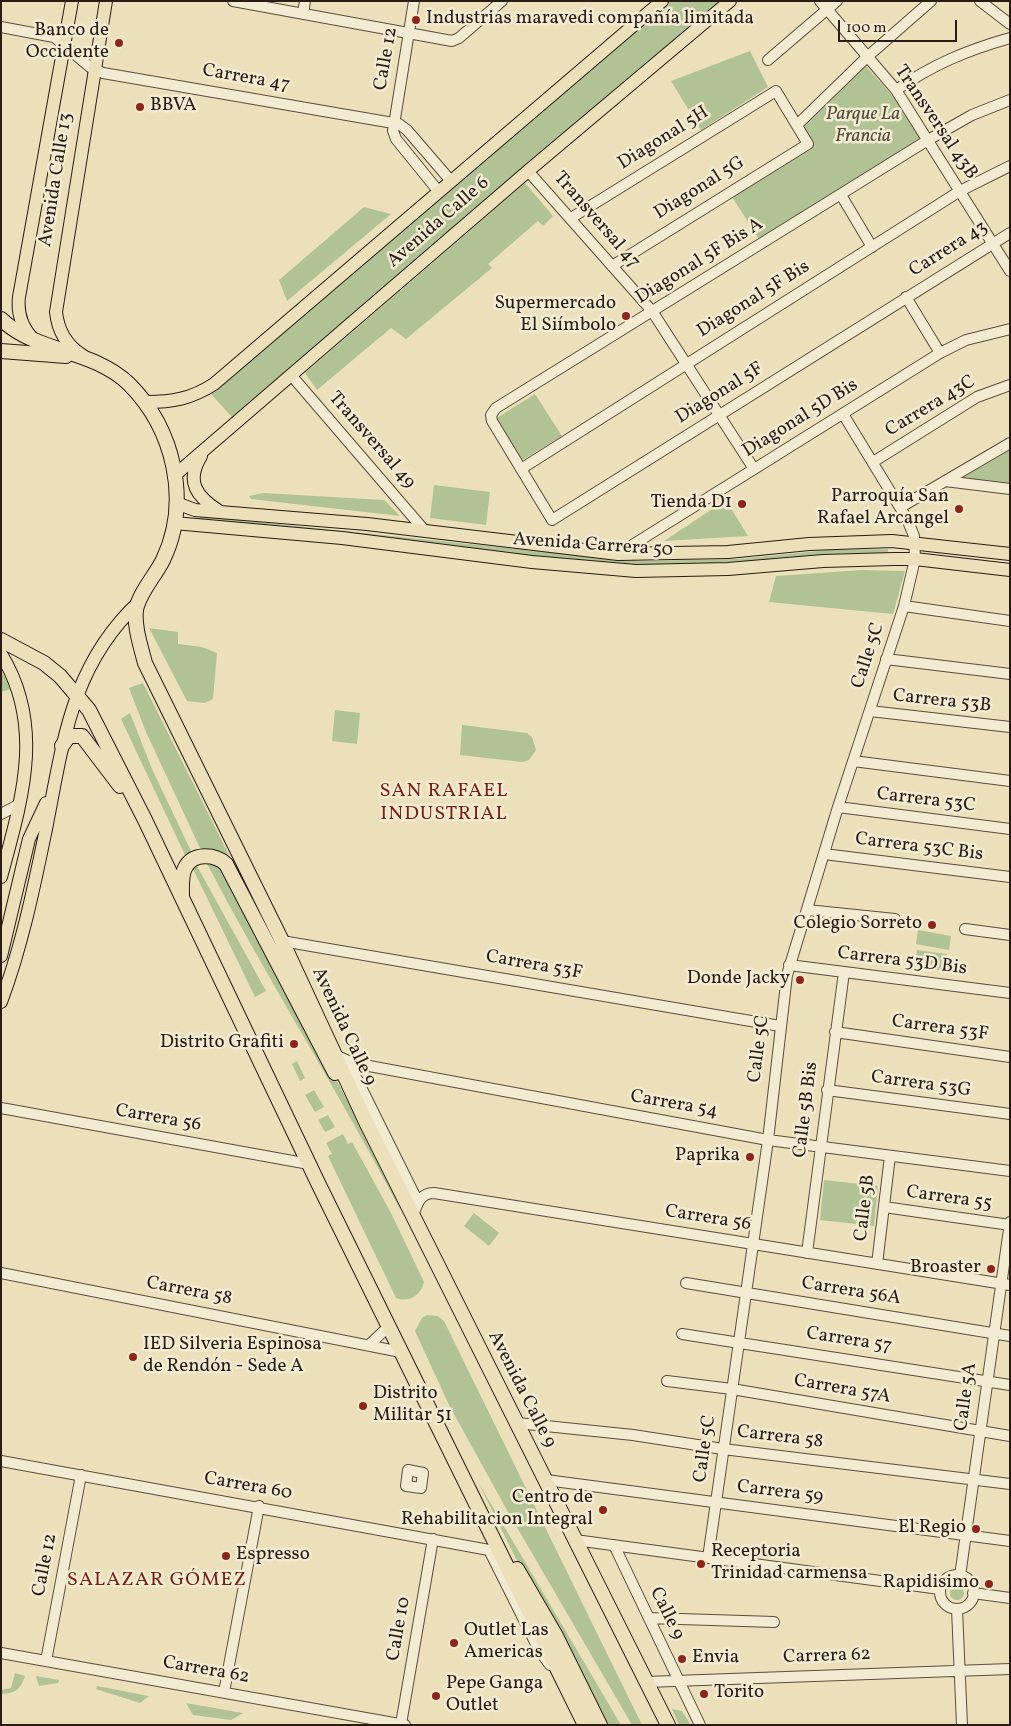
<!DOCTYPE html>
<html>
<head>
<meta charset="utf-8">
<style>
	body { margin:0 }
	#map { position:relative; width:1011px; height:1726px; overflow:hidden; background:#ebe0ba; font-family:Vollkorn,serif }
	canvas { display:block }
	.frame { position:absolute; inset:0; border:2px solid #281c15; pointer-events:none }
	.scale { position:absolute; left:838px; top:20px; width:119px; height:22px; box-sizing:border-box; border:2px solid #281c15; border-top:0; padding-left:6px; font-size:15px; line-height:18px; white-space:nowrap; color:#281c15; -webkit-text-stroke:4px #f2ebd2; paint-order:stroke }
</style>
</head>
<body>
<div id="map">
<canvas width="1011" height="1726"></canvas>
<div class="frame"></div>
<div class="scale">100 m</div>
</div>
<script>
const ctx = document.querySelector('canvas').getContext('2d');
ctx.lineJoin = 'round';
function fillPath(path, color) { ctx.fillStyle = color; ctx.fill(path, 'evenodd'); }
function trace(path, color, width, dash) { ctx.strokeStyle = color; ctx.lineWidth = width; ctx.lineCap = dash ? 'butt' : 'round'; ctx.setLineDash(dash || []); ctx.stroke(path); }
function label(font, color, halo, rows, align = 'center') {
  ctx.font = font + ' Vollkorn,serif'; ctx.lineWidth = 5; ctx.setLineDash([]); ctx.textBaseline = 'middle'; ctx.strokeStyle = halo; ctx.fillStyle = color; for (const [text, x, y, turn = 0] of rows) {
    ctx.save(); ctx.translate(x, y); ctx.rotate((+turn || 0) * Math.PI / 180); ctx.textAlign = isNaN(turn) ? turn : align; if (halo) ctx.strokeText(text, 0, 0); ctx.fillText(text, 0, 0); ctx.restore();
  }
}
fillPath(new Path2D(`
	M669,1H720L232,417L210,393Z
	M750,51L768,87L701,130L671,81Z
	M866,66L895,99L921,139L759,239L732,197L813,148L804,127Z
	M525,183L553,216L543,226L538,221L488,264L492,268L406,339L391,328L317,390L305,373Z
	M364,207L391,214L287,301L279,280Z
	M535,394L562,436L521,461L495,419Z
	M1010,449V484L954,479Z
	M434,485L490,492L486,525L430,518Z
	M263,493L384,500L400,516L251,499L249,496Z
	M726,500L748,536L664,541Z
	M200,516L633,561L738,559L828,550L888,549V554L633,567L199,522Z
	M862,570L905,571L893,614L769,602L776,576Z
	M149,628L178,632V644L202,647L217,653L213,699L205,703L187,701Z
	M1,670L11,689L1,692Z
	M143,683L231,859L214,851L200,848L146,732L129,688Z
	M335,710L360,713L357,744L332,741Z
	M130,713L152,769L191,851L185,855L121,719Z
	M462,725L527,733L532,737L536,750L529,760L522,762L460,755Z
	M205,860L219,865L353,1111L391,1187L401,1211C339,1092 267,979 205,860Z
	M197,866L266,991L255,997L193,869Z
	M918,930L951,936L949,950L916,944Z
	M917,950L947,954L945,971L914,967Z
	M297,1061L305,1078L300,1081L292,1064Z
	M314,1090L324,1107L315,1112L305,1095Z
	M328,1115L335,1127L325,1132L318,1120Z
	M343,1134L348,1144L352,1142L391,1213L424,1282C421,1295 409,1303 396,1298L328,1156L332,1154L326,1143Z
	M824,1180L878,1186L874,1226L820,1220Z
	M474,1213L499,1233L489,1246L464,1226Z
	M427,1315L438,1316L444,1321L642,1725H632L508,1512L449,1405L415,1331L422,1318Z
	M478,1482L621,1725H609L582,1671L519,1565Z
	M950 1593a7 7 0 1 1 14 0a7 7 0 1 1-14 0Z
	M15,1673L25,1676C20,1690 16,1693 1,1694V1690L11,1688Z
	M36,1676L59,1680L58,1683L39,1686Z
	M97,1686L149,1696L140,1703L96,1689Z
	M186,1703L243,1713L231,1720L193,1715Z
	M672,1709L682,1711L691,1725H679Z`), '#b1c395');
const minor = new Path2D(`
	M233,1L452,41L459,38L502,1
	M414,1L393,131L396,139L439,192
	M820,1L896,90L1010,271
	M980,1L1010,24
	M303,14L305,1
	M1,27L54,37L90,67L103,73L399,124L407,130L451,181
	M768,60L837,1
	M896,90C932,65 967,50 1010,38
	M1010,100L972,115L928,140L496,408L491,415L492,421L552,520L1010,233
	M797,125L867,57L931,1
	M528,171L652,311L754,469
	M841,195L872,247
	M571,218L776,91L808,144L612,266
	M906,297L940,353
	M291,375L425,531
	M873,462L977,397L1010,385
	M521,469L960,191L1010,166
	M945,481L1010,489
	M901,507L1010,443
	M618,554L940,353L966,340L1010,329
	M904,606L1010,621
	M886,659L1010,674
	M870,711L1010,727
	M853,761L1010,781
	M838,807L1010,829
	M1,814L18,805
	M824,854L1010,877
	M807,910L895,919
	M965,929L1010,935
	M282,941L780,1026
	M789,965L1010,993
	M835,1032L1010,1057
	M335,1055L353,1063L768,1140L1010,1171
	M349,1063L418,1202
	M827,1090L1010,1114
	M1,1108L309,1164
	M884,1207L1010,1225
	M413,1216C417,1204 420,1193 434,1193L1010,1285
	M807,1253L844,972
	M877,1264L890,1156
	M1,1273L401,1352
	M686,1283L1010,1336
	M682,1334L1010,1385
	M369,1345L389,1326
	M667,1381L732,1389L1010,1436
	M517,1423L633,1435L723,1449L1010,1484
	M1,1461L489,1550L539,1650L550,1665
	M408,1470L423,1473L421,1488L406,1486Z
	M546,1480L1010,1541
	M575,1540L940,1589
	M614,1545L700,1725
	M708,1558L768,1140L787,975L838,807L904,606L915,559L914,536L907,519L843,414
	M940 1592a17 17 0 1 1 34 0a17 17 0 1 1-34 0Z
	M960,1576L1010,1222
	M973,1593L1010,1598
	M957,1609L962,1725
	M649,1618L774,1622
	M1,1653L405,1725
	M46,1661L81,1475
	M646,1682L1010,1669
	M224,1692L259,1506
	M401,1724L433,1539`);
const major = new Path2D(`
	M34,340C22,328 17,314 19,297L72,1
	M82,355C66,345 58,331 56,312L106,1
	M146,402C172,402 191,399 214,384L662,1
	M201,456C185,482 197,497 219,511
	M175,475L528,171L730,1
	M176,503L195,510L367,524L618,554L728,552L809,544L892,541L1010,554
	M174,523L342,538L532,562L636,571L728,569L823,561L894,559H915L1010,570
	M1,654C46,727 21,802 1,877
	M1,956L29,839L46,803
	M1,1002C22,946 34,887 46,829C63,743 71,665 139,602`);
const highway = new Path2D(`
	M1,319C36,353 93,349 129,384C174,429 191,501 163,560C155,576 139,593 136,610C134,627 141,647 145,663L282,941L366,1122L668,1725
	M1,351L66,356
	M1,640L44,663L60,676L89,710L145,820L318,1183L585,1725
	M62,746L69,736H82L120,786
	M182,895C182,886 181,876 185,868C193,852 215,854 226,864L335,1073
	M517,1569L556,1636L600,1725`);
trace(minor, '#594d3e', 12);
trace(major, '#281c15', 14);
trace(highway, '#281c15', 16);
trace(minor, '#f2ebd2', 10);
trace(major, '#ebe0ba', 12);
trace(highway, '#ebe0ba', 14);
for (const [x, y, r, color] of [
	[416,20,5,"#8f2418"],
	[119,43,5,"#8f2418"],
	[140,107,5,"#8f2418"],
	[626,316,5,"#8f2418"],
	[742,504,5,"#8f2418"],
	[959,509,5,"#8f2418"],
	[932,925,5,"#8f2418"],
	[800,980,5,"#8f2418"],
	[294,1044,5,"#8f2418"],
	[750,1157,5,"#8f2418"],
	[991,1269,5,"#8f2418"],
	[133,1357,5,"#8f2418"],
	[363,1406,5,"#8f2418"],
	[603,1510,5,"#8f2418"],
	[976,1529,5,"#8f2418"],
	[226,1556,5,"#8f2418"],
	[701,1564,5,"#8f2418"],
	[989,1584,5,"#8f2418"],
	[454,1643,5,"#8f2418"],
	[682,1659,5,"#8f2418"],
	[704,1694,5,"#8f2418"],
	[436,1696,5,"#8f2418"]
]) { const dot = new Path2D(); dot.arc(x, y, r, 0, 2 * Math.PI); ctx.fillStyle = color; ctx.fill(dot); trace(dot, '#f2ebd2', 2); }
label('19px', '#281c15', '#f2ebd2', [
	["Industrias maravedi compañía limitada",426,20,"left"],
	["Banco de",109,32],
	["Occidente",109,54],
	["BBVA",150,107,"left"],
	["Supermercado",616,305],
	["El Siímbolo",616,327],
	["Parroquía San",949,498],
	["Rafael Arcangel",949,520],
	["Tienda D1",732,504],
	["Colegio Sorreto",922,925],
	["Donde Jacky",790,980],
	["Distrito Grafiti",284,1044],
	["Paprika",740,1157],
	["Broaster",981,1269],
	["IED Silveria Espinosa",143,1346,"left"],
	["de Rendón - Sede A",143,1368,"left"],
	["Distrito",373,1395,"left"],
	["Militar 51",373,1417,"left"],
	["Centro de",593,1499],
	["Rehabilitacion Integral",593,1521],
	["El Regio",966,1529],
	["Receptoria",711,1553,"left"],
	["Trinidad carmensa",711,1575,"left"],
	["Espresso",236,1556,"left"],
	["Rapidisimo",979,1584],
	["Outlet Las",464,1632,"left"],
	["Americas",464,1654,"left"],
	["Envia",692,1659,"left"],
	["Pepe Ganga",446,1685,"left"],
	["Outlet",446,1707,"left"],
	["Torito",714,1694,"left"]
], 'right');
label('19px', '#281c15', '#f2ebd2', [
	["Calle 12",387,59,-80],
	["Carrera 47",246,79,10],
	["Transversal 43B",935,123,56],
	["Diagonal 5H",664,139,-32],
	["Avenida Calle 13",57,180,-81],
	["Diagonal 5G",700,189,-32],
	["Transversal 47",596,221,49],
	["Avenida Calle 6",439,223,-41],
	["Carrera 43",949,250,-32],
	["Diagonal 5F Bis A",700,262,-32],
	["Diagonal 5F Bis",754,300,-32],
	["Diagonal 5F",720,394,-32],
	["Carrera 43C",931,407,-31],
	["Diagonal 5D Bis",801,419,-32],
	["Transversal 49",371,441,49],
	["Avenida Carrera 50",593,546,4],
	["Calle 5C",869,656,-72],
	["Carrera 53B",942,702,6],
	["Carrera 53C",926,801,7],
	["Carrera 53C Bis",919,848,7],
	["Carrera 53D Bis",902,962,7],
	["Carrera 53F",534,966,10],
	["Avenida Calle 9",343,1027,65],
	["Carrera 53F",940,1029,8],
	["Calle 5C",760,1049,-83],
	["Carrera 53G",921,1085,8],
	["Carrera 54",674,1105,10],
	["Calle 5B Bis",807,1110,-83],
	["Carrera 56",158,1119,10],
	["Carrera 55",949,1199,8],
	["Calle 5B",866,1208,-83],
	["Carrera 56",708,1219,9],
	["Carrera 58",189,1292,11],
	["Carrera 56A",851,1292,9],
	["Carrera 57",849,1341,9],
	["Avenida Calle 9",521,1390,63],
	["Carrera 57A",842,1390,10],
	["Calle 5A",967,1397,-82],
	["Carrera 58",780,1438,7],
	["Calle 5C",706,1449,-82],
	["Carrera 60",248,1487,10],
	["Carrera 59",780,1493,7],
	["Calle 12",46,1565,-79],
	["Calle 9",666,1614,64],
	["Calle 10",400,1629,-80],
	["Carrera 62",827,1657,-2],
	["Carrera 62",206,1671,10]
]);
label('italic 19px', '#514e3b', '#f2ebd2', [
	["Parque La",863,116],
	["Francia",863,138]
]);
ctx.letterSpacing = '1px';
label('20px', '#7a1f14', '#f2ebd2', [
	["SAN RAFAEL",444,792],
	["INDUSTRIAL",444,815],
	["SALAZAR GÓMEZ",157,1581]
]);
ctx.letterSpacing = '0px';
</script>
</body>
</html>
